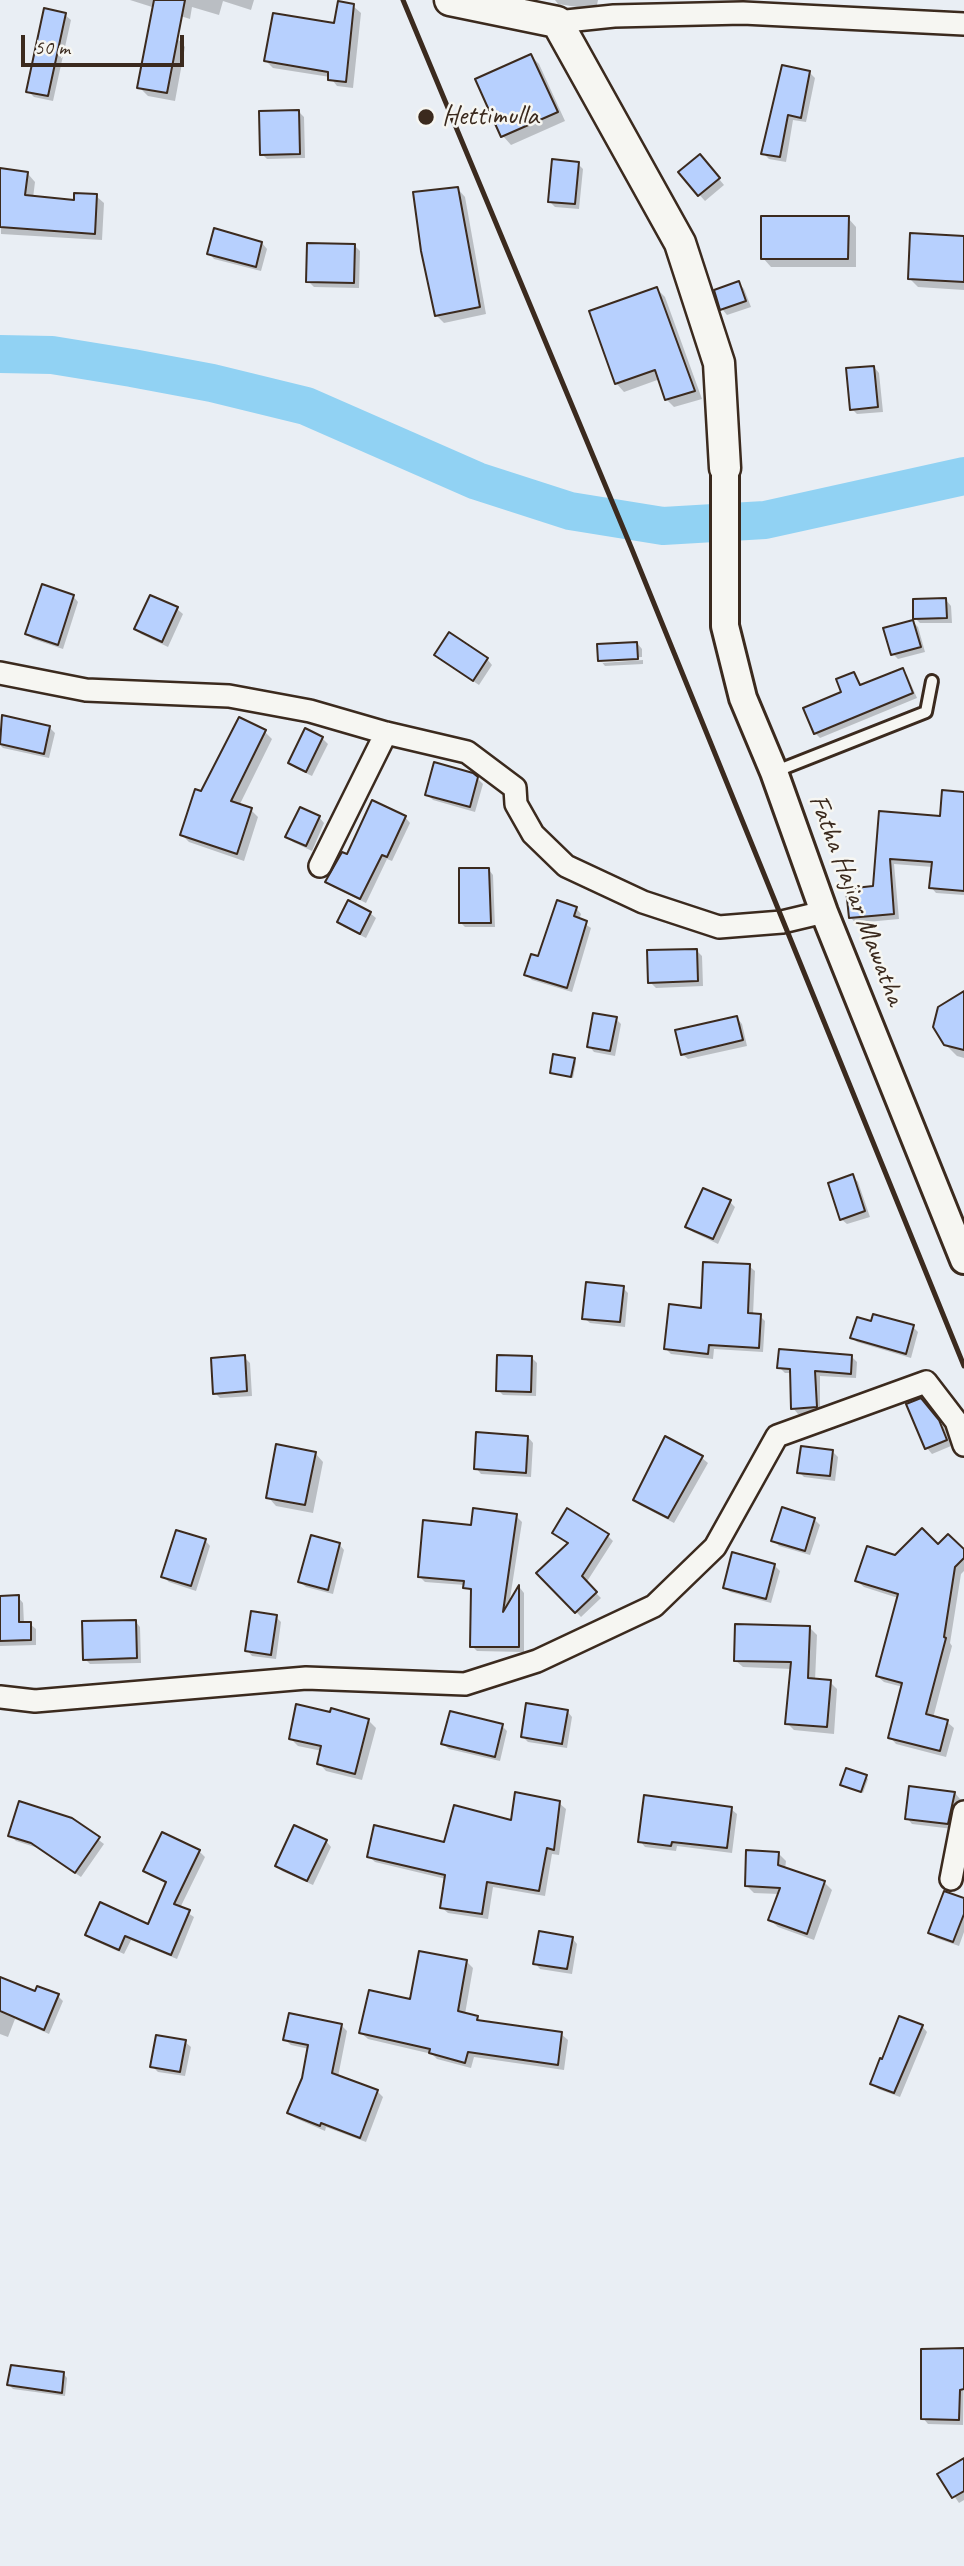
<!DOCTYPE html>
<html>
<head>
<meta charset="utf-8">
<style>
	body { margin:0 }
	#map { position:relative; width:964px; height:2566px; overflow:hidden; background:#e9eef4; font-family:Caveat,sans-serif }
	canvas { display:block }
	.scale { position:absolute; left:21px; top:35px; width:163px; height:32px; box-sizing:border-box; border:4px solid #3b2a1e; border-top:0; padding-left:9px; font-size:21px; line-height:24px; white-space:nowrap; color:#3b2a1e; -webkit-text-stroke:5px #f6f6f2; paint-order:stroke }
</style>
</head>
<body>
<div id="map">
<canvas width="964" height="2566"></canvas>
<div class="scale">50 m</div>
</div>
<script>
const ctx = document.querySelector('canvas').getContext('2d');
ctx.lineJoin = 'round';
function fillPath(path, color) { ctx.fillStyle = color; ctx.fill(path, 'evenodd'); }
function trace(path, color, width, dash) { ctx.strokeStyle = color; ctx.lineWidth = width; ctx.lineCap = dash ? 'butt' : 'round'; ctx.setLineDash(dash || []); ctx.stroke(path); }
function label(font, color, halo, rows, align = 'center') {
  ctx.font = font + ' Caveat,sans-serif'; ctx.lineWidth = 5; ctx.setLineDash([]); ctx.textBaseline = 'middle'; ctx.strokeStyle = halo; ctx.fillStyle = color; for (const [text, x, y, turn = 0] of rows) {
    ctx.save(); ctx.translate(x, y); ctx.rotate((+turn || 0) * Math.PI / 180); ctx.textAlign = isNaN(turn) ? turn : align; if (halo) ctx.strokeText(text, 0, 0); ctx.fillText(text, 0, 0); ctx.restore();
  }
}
fillPath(new Path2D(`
	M130,0H254L251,10L223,1L219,15L192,7L190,19Z
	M555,0H598L596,10L558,4Z
	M353,6L361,13L353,88L337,86L330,77L273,68L266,61L335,25Z
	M65,15L71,20L53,101L34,97L28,91Z
	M177,38L185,47L175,101L148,96L139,87Z
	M531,56L539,64L565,121L511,145L503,136Z
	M810,73L815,78L806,122L793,120L786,162L769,159L763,153Z
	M298,111L304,117L305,158L267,159L262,154Z
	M705,162L724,185L705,201L680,173Z
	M578,164L583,169L579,209L555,207L550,202Z
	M28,174L35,182L33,198L75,202L96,196L104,203L102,240L1,234L0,184Z
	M458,189L465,197L486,314L444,323L436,315Z
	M848,218L856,227V267H771L763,258Z
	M964,238V290L918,287L910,279Z
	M262,243L267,249L261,271L214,259L209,253Z
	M355,246L360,251L359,288L314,287L308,281Z
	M739,283L744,289L751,307L727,315L722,309Z
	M657,289L665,297L702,399L674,407L666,399L660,379L624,392L616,383Z
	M874,367L879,373L883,412L857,414L852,409Z
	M73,596L78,602L63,649L33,639L27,634Z
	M151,597L177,609L183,614L168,647L141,634L136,629Z
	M946,600L951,606L952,623H920L915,618Z
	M913,622L918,627L925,652L898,659L893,654Z
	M637,643L642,649V657L602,659V663L643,660V664L605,666L600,660L599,645Z
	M487,659L492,665L479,685L441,660Z
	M902,670L907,675L917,698L820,738L815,733L854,674L862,686Z
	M3,717L49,727L55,733L49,758L3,748L0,745V732Z
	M265,732L272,739L239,806L251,810L258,817L244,861L189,842L182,835L202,793Z
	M322,738L328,744L312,776L295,768L290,763Z
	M477,778L483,784L475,812L433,800L427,794Z
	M964,793V895L936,893L931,887L933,867L894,864L899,919L856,923L850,917L875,888L881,813L942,818Z
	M319,817L324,823L312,851L293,842L288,837Z
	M405,817L410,823L392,861L387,859L366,903L333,887L328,882L348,857Z
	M489,870L493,875L495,927H465L460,922Z
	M576,908L581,914L579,920L591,928L572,992L532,980L526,974Z
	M370,913L376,918L366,938L344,927L339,922Z
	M697,951L702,956L703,986L656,988L650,982Z
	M964,999V1058L957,1056L945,1044Z
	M737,1018L742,1024L747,1046L688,1059L682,1054Z
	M616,1019L621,1024L615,1056L594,1052L589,1046Z
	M574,1059L576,1062L573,1078L552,1073Z
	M853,1176L858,1182L870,1217L847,1224L841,1219Z
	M730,1202L735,1207L718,1244L693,1232L688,1227Z
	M749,1266L755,1271L753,1315L760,1316L765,1321L763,1352L714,1349L713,1359L671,1354L666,1349Z
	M623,1288L628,1293L625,1327L590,1323L584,1318Z
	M873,1323L913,1327L918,1332L911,1358L857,1342L852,1338Z
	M851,1356L857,1362L856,1378L820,1376V1413L798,1414L793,1408L791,1373H785L779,1367Z
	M244,1357L250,1363L252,1396L220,1398L215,1393Z
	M531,1357L537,1363L536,1396L503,1395L498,1390Z
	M908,1405H927L944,1427L951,1446L932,1454L927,1448Z
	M528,1437L533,1443L531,1477L481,1474L476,1468Z
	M666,1438L702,1458L708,1463L674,1523L640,1505L635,1499Z
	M832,1451L838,1457L835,1481L804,1477L799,1472Z
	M315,1453L323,1462L313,1513L276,1506L268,1497Z
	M516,1516L522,1522L509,1605L520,1588L524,1593V1652L477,1651L472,1646V1593L465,1585L425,1582L419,1576L472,1526Z
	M814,1519L820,1525L810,1555L779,1546L773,1540Z
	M554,1533L608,1536L613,1541L586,1583L601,1598L581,1617L539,1573L569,1544Z
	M205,1540L210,1546L196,1591L169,1582L163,1577Z
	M339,1544L344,1550L333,1594L306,1587L300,1582Z
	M938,1547L964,1551V1571L961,1574L950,1643L952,1646L933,1718L947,1722L954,1728L946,1757L896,1744L890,1737L903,1687L884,1682L877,1676L898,1598L864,1587L857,1581L895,1557Z
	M774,1565L780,1571L771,1603L730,1592L725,1587Z
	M18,1597L23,1603L24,1624H30L36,1629V1645L0,1646V1598Z
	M276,1617L281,1622L276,1659L252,1656L247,1650Z
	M135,1621L140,1627L141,1663L90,1664L85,1659Z
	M809,1627L817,1635L815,1681L830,1682L837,1689L834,1734L794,1730L787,1723L792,1669L743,1667L735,1660Z
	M567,1711L572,1717L567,1748L528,1742L523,1737Z
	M368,1720L376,1728L362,1780L326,1771L319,1763L322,1751L298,1746L291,1739Z
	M502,1726L507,1731L500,1761L449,1749L443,1744Z
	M866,1777L868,1779L863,1793L842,1784Z
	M955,1793L960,1799L953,1829L912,1824L907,1818Z
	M559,1803L566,1809L559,1855L552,1854L545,1896L493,1887L488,1919L448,1913L441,1907L446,1879L375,1862L369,1856L445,1844L512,1823Z
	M731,1809L737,1814L732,1853L677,1846L676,1851L645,1847L640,1841Z
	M71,1819L104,1844L81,1877L38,1848L16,1841L10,1835Z
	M326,1841L331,1847L313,1885L282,1871L277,1865Z
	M199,1851L205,1857L180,1908L194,1917L177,1959L131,1940L124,1954L93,1940L87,1935L149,1926L167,1884L145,1870Z
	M778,1853L786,1861L785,1869L825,1883L832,1890L814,1940L778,1927L770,1920L779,1894L754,1893L747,1886Z
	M964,1900V1932L959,1946L936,1938L930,1932Z
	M572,1938L577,1944L572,1974L540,1969L535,1963Z
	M466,1961L473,1968L465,2014L477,2017L481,2022L561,2034L568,2040L564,2070L474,2057L471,2068L437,2059L432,2054L368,2039L361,2033L411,2001Z
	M0,1979L36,1994L58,1996L63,2001L49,2034L15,2019L8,2037L0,2034Z
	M341,2025L347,2031L338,2077L377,2091L383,2097L366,2142L326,2127L325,2131L295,2118L289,2113L303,2079L309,2049L291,2045L285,2040Z
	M922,2026L927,2032L900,2097L878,2089L872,2083Z
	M185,2042L191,2047L185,2076L158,2072L152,2066Z
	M964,2350L963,2425L928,2424L923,2418Z
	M63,2373L67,2378L65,2396L13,2389L9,2385Z
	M964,2460V2500L959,2503L939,2474Z`), '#0003');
trace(new Path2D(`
	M0,354L52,355L132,368L212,383L306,406L477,481L570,511L663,526L765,520L964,476`), '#91d2f3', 38);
const building = new Path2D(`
	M154,0H185L167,93L137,88Z
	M338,1L354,4L346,82L328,80V72L264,61L273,13L334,23Z
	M44,8L66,13L48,96L26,92Z
	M531,54L558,112L501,137L475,79Z
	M782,65L810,71L801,118L788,115L780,157L761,154Z
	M299,110L300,154L260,155L259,111Z
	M700,154L720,178L698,196L678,172Z
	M552,159L579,162L575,204L548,202Z
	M0,168L28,172L25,195L74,200V193L97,194L95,234L0,227Z
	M458,187L480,307L435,316L421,251L413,192Z
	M761,216H849L848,259H761Z
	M214,228L262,242L256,267L207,254Z
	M910,233L964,236V282L908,279Z
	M307,243L355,244L354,283L306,282Z
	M739,281L746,301L720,310L714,290Z
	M657,287L695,391L665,400L655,370L615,384L589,311Z
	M874,366L878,407L850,410L846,368Z
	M42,584L74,595L58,645L25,634Z
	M150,595L178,607L162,642L134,629Z
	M946,598L947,618L913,619V599Z
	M913,620L921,647L891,655L883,628Z
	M449,632L488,658L473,681L434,655Z
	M637,642L638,659L598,661L597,644Z
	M903,668L913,693L814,734L803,708L841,692L836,679L854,672L860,685Z
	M2,715L50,726L44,754L0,744Z
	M239,717L266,730L231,801L252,808L237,854L180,835L195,789L201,791Z
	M305,728L323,737L306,772L288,763Z
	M434,762L473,773L478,777L470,807L425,795Z
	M942,790L964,792V891L929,888L932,862L890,859L894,914L849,918L846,889L873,886L879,811L940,816Z
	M372,800L406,816L387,857L382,855L360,899L325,882L342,852L347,854Z
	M300,807L320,816L306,846L285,837Z
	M459,868H489L491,923H459Z
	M348,900L371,912L360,934L337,922Z
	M557,900L577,907L574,916L587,921L567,988L524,975L531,954L538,956Z
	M697,949L698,981L648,983L647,950Z
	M964,991V1050L944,1045L933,1027L938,1007Z
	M593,1013L617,1017L610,1051L587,1047Z
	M737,1016L743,1040L681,1055L675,1030Z
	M553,1054L575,1058L571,1077L550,1073Z
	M853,1174L865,1211L840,1220L828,1183Z
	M703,1188L731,1200L713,1239L685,1227Z
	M703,1262L750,1264L748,1313L761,1314L759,1348L709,1345L708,1354L664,1349L669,1304L701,1308Z
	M586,1282L624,1286L620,1322L582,1319Z
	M873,1314L914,1325L906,1354L850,1338L857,1317L871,1321Z
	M779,1349L852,1355L851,1374L815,1371L817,1407L791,1409L790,1369L777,1368Z
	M245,1355L247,1391L213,1394L211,1358Z
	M497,1355L532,1356L531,1392L496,1391Z
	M921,1398L939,1420L947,1440L925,1449L906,1404Z
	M476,1432L528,1436L526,1473L474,1469Z
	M665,1436L703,1456L668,1518L633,1500Z
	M276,1444L316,1452L305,1505L266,1498Z
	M801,1446L833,1450L830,1476L797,1473Z
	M782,1507L815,1518L805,1551L771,1541Z
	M473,1508L517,1514L503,1612L519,1585V1647H470L471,1589L463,1588L464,1581L418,1577L423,1520L471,1525Z
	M567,1508L609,1534L582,1576L597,1592L575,1613L536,1573L568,1543L552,1533Z
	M922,1528L938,1544L948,1534L964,1549V1558L955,1567L944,1637L946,1638L926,1714L948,1720L940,1751L888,1738L902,1683L876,1676L898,1594L855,1581L867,1546L895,1555Z
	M176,1530L206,1539L191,1586L161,1577Z
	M311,1535L340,1543L328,1590L298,1582Z
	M732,1552L775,1564L766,1599L723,1588Z
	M19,1595V1622H31V1640L0,1641V1596Z
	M251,1611L277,1615L271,1655L245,1651Z
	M136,1620L137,1658L83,1660L82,1621Z
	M735,1624L810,1626L808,1678L831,1680L827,1727L785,1724L791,1662L734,1661Z
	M526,1703L568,1710L562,1744L521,1737Z
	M296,1704L330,1712L331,1708L369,1719L355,1774L317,1764L321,1746L289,1739Z
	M450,1711L503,1724L495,1757L441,1744Z
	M846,1768L867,1775L861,1792L840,1785Z
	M909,1786L955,1792L948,1824L905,1819Z
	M515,1792L560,1801L554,1850L547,1848L539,1891L487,1882L482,1914L440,1908L445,1875L367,1857L374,1825L444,1842L454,1805L511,1820Z
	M644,1795L732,1807L727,1848L672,1842L671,1846L638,1842Z
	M19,1801L72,1818L100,1837L75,1873L31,1843L8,1836Z
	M294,1825L327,1840L307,1881L275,1866Z
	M162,1832L200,1850L174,1904L190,1910L171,1955L125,1936L119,1950L85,1935L100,1902L148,1924L166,1882L143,1871Z
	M746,1850L779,1852L778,1865L825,1881L807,1934L768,1920L780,1888L745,1886Z
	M944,1891L964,1898V1914L953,1942L928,1933Z
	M539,1931L573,1937L567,1969L533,1964Z
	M419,1951L467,1960L458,2011L478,2016L477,2020L562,2032L558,2065L468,2052L465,2063L429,2053L430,2049L359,2033L369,1990L410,1999Z
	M0,1977L35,1991L37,1986L59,1994L44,2030L0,2011Z
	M289,2013L342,2024L332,2073L378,2090L360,2138L321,2123L320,2126L287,2113L302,2078L308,2045L283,2040Z
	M899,2016L923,2025L894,2093L870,2084L880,2058L882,2059Z
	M156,2035L186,2040L180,2072L150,2067Z
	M964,2348V2389L960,2390L959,2420L921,2419V2349Z
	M11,2365L64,2372L62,2393L7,2385Z
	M964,2458V2491L952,2498L937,2474Z`);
fillPath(building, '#b7d0fe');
trace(building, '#3b2a1e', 2);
const service = new Path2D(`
	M774,772L926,712L932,681`);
const minor = new Path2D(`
	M557,22L614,16L743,13L964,24
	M0,673L86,690L229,696L310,711L386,733L467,752L515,788L516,804L533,834L566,866L643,902L719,927L782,922L824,912
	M320,866L386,733
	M0,1697L35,1701L306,1678L465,1684L537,1661L654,1606L715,1547L777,1436L926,1382L956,1421L964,1445
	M951,1879L964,1812`);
const tertiary = new Path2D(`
	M725,468V626L743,698L774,772L824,912L964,1260`);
const secondary = new Path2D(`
	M450,0L557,22L680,243L719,363L725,468`);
trace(service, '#3b2a1e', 16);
trace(minor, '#3b2a1e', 26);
trace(tertiary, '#3b2a1e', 32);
trace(secondary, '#3b2a1e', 35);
trace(service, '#f6f6f2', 10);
trace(minor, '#f6f6f2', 21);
trace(tertiary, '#f6f6f2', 26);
trace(secondary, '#f6f6f2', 30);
trace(new Path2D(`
	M403,0L631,547L964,1366`), '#3b2a1e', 5);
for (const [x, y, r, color] of [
	[426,117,9,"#3b2a1e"]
]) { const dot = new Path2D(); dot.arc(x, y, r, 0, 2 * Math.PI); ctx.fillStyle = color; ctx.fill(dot); trace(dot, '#f6f6f2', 2.5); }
label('28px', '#3b2a1e', '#f6f6f2', [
	["Hettimulla",442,117]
], 'left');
label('28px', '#3b2a1e', '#f6f6f2', [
	["Fatha Hajiar Mawatha",856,900,69]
]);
</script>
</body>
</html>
